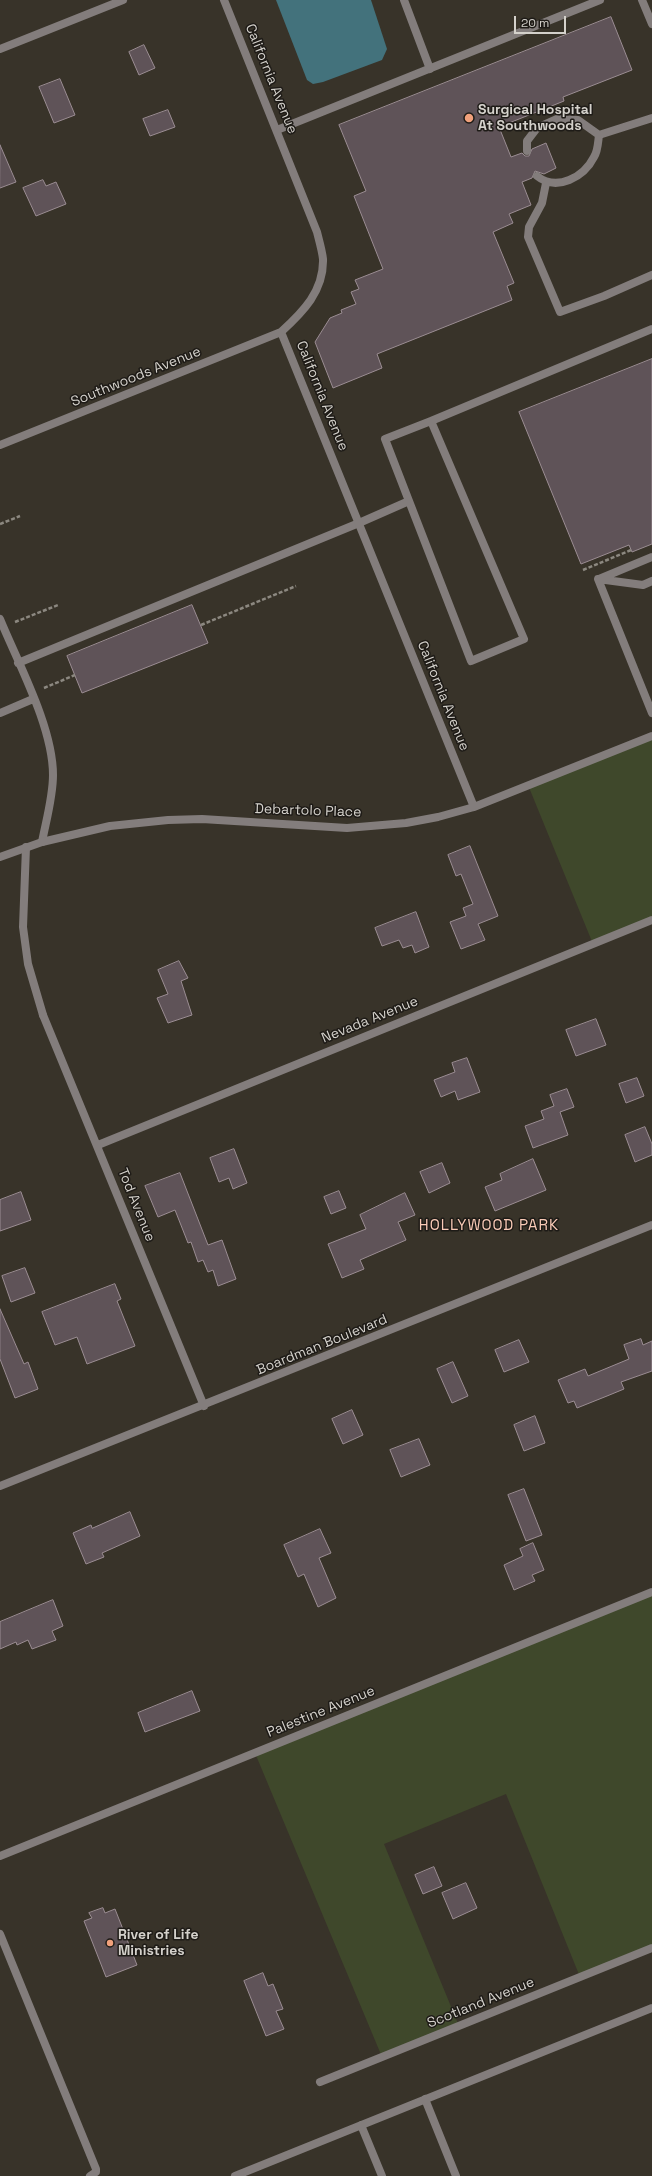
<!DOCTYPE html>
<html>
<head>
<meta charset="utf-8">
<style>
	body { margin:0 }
	#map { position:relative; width:652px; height:2176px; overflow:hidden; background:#383329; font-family:"Space Grotesk",sans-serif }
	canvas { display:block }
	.scale { position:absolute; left:514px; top:16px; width:52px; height:18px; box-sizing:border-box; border:2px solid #d4d1cb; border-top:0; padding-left:5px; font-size:12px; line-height:14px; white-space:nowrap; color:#d4d1cb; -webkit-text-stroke:3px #1e1b17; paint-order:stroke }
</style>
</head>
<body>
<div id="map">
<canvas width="652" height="2176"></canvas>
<div class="scale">20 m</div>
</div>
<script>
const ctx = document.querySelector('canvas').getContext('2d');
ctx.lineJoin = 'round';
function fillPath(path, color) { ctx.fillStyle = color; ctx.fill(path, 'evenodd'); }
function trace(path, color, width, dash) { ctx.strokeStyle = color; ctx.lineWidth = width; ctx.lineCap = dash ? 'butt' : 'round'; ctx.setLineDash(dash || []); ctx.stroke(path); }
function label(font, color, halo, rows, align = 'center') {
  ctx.font = font + ' "Space Grotesk",sans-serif'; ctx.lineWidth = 3; ctx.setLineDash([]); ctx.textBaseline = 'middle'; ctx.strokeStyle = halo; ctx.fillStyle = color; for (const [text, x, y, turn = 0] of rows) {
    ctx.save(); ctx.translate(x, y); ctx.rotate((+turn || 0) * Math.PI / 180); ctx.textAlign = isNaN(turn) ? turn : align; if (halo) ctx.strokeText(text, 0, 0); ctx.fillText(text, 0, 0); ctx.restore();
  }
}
fillPath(new Path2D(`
	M652,736V920L593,944L528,785Z
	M652,1592V1948L580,1977L506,1794L384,1844L459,2026L382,2057L255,1753Z`), '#3f482b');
fillPath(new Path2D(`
	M276,0H371L387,49L382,60L323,82L313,84L307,80Z`), '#43727c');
const building = new Path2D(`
	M611,17L632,70L563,97L564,101L499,127L511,157L522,153L525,156H529L532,149L546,143L556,168L544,174L535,171L532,178L522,182L531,205L509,214L513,223L493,232L514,283L507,286L512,300L377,354L382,368L333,388L315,342L330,318L342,313L341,310L356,304L351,292L359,289L355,280L383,269L354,196L366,191L339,125Z
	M144,45L155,68L139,75L129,52Z
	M60,79L75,115L54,123L39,87Z
	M168,110L175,127L150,136L143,119Z
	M0,145L16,182L0,188Z
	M43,180L46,186L56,182L66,204L36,216L23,188Z
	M652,359V544L632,552L629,545L581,564L519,412Z
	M192,605L208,643L82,693L67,656Z
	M470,846L498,916L478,924L485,940L461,949L450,922L466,916L463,908L473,904L461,874L456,876L448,855Z
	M416,912L429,947L415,953L412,945L403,948L399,940L382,946L375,928Z
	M179,961L188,978L181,981L192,1015L168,1023L157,998L168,994L158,970Z
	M596,1019L606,1045L576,1056L566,1030Z
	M467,1058L480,1092L458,1100L455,1091L441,1097L434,1080L455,1072L452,1063Z
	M637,1078L644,1096L626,1103L619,1084Z
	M567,1089L574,1107L560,1112L568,1135L533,1148L525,1126L544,1119L541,1111L554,1106L550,1095Z
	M645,1127L652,1144V1155L635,1162L625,1135Z
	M234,1149L247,1183L233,1189L229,1178L219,1182L210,1158Z
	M533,1159L546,1190L495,1211L485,1187L502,1180L500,1174Z
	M442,1163L450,1183L429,1193L420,1172Z
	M180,1173L208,1245L222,1240L236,1279L218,1286L213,1270L208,1272L203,1260L198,1262L191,1242L188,1243L175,1210L158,1217L145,1186Z
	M339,1191L346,1208L331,1214L324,1197Z
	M21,1192L31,1220L0,1231V1200Z
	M405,1193L415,1215L398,1222L406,1240L360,1260L364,1269L342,1278L328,1244L366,1229L360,1215Z
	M25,1268L35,1293L11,1302L2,1276Z
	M115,1284L121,1299L117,1301L135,1346L87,1364L77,1337L55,1345L42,1312Z
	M0,1309L24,1364L28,1362L38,1389L15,1398L0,1359Z
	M641,1339L643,1345L652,1341V1371L621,1382L624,1389L607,1396L577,1408L574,1401L568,1403L558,1380L585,1369L588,1376L629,1359L624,1345Z
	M519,1340L529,1362L504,1372L495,1350Z
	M453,1362L468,1396L452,1403L437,1369Z
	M352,1410L363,1435L343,1444L332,1419Z
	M535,1416L545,1443L524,1451L514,1425Z
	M419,1439L430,1465L401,1477L390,1450Z
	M524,1489L542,1535L526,1541L508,1495Z
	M130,1512L140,1536L102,1553L104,1557L86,1564L73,1533L91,1525L92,1528Z
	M320,1529L331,1553L319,1558L336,1598L318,1607L304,1574L298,1577L284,1545Z
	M533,1543L544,1570L532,1575L535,1581L514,1590L504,1565L523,1556L520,1549Z
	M53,1600L63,1626L52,1631L56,1640L32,1649L28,1640L17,1645L16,1642L0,1649V1622Z
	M192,1691L200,1711L145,1732L138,1713Z
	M434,1867L442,1886L423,1894L415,1875Z
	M466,1883L477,1908L453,1919L442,1893Z
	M103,1908L105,1913L115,1909L137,1965L106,1977L84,1921L92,1918L89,1913Z
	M263,1973L268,1986L273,1984L283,2009L276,2011L284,2029L266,2036L244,1981Z`);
fillPath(building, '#5f5358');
trace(building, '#9b8d93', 1);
trace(new Path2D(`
	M0,524L20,516
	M583,570L631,550
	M15,622L58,605
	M201,625L296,586
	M44,688L75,675`), '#8c8880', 2.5, [4, 2]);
trace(new Path2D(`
	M404,0L430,69
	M642,0L652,24
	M277,130L600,0
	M599,135L652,118
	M527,151V141L537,128L557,119L578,120L599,135C598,142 598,151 594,157C584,177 557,192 537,176
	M546,183L542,203L529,227L528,237L560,312L604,296L652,275
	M431,421L652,329
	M599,579L652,557
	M652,581L643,585L598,579L652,713
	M0,619C18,663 53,727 53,775C53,797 46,821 42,842
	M18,663L359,523L409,501L471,661L524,639L431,421L385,439L409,501
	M0,713L33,699
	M26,847L23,927L28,964L43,1015
	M0,1934L96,2169V2172L90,2176
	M425,2099L456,2176
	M361,2125L382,2176
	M235,2176L652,2008`), '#837d7c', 8);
trace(new Path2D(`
	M281,332L474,807
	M0,445L281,332C303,312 324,291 323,259C322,250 319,240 317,232L224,0
	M0,857L42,842L110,826L168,820L202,819L347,828L406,823L438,817L474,807L652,736
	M43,1015L204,1406
	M98,1145L652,920
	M0,1486L652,1225
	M0,1856L652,1592
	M320,2082L652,1948`), '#837d7c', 8);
trace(new Path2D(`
	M0,49L123,0`), '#837d7c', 8);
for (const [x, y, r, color] of [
	[469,118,5,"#f1a17c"],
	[110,1943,4,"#f1a17c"]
]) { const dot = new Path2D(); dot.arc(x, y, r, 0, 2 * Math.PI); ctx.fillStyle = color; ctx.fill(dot); trace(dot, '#1e1b17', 1.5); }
label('14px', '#d4d1cb', '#1e1b17', [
	["California Avenue",271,79,68],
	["Southwoods Avenue",136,377,-22],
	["California Avenue",322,396,68],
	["California Avenue",443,696,68],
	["Debartolo Place",308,811,2],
	["Nevada Avenue",370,1020,-22],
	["Tod Avenue",136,1205,68],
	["Boardman Boulevard",322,1345,-22],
	["Palestine Avenue",321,1712,-22],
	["Scotland Avenue",481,2003,-22]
]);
label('bold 14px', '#d4d1cb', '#1e1b17', [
	["Surgical Hospital",478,110],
	["At Southwoods",478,126],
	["River of Life",118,1935],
	["Ministries",118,1951]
], 'left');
ctx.letterSpacing = '1px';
label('15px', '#facbb7', '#1e1b17', [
	["HOLLYWOOD PARK",489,1226]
]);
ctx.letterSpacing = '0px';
</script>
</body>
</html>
